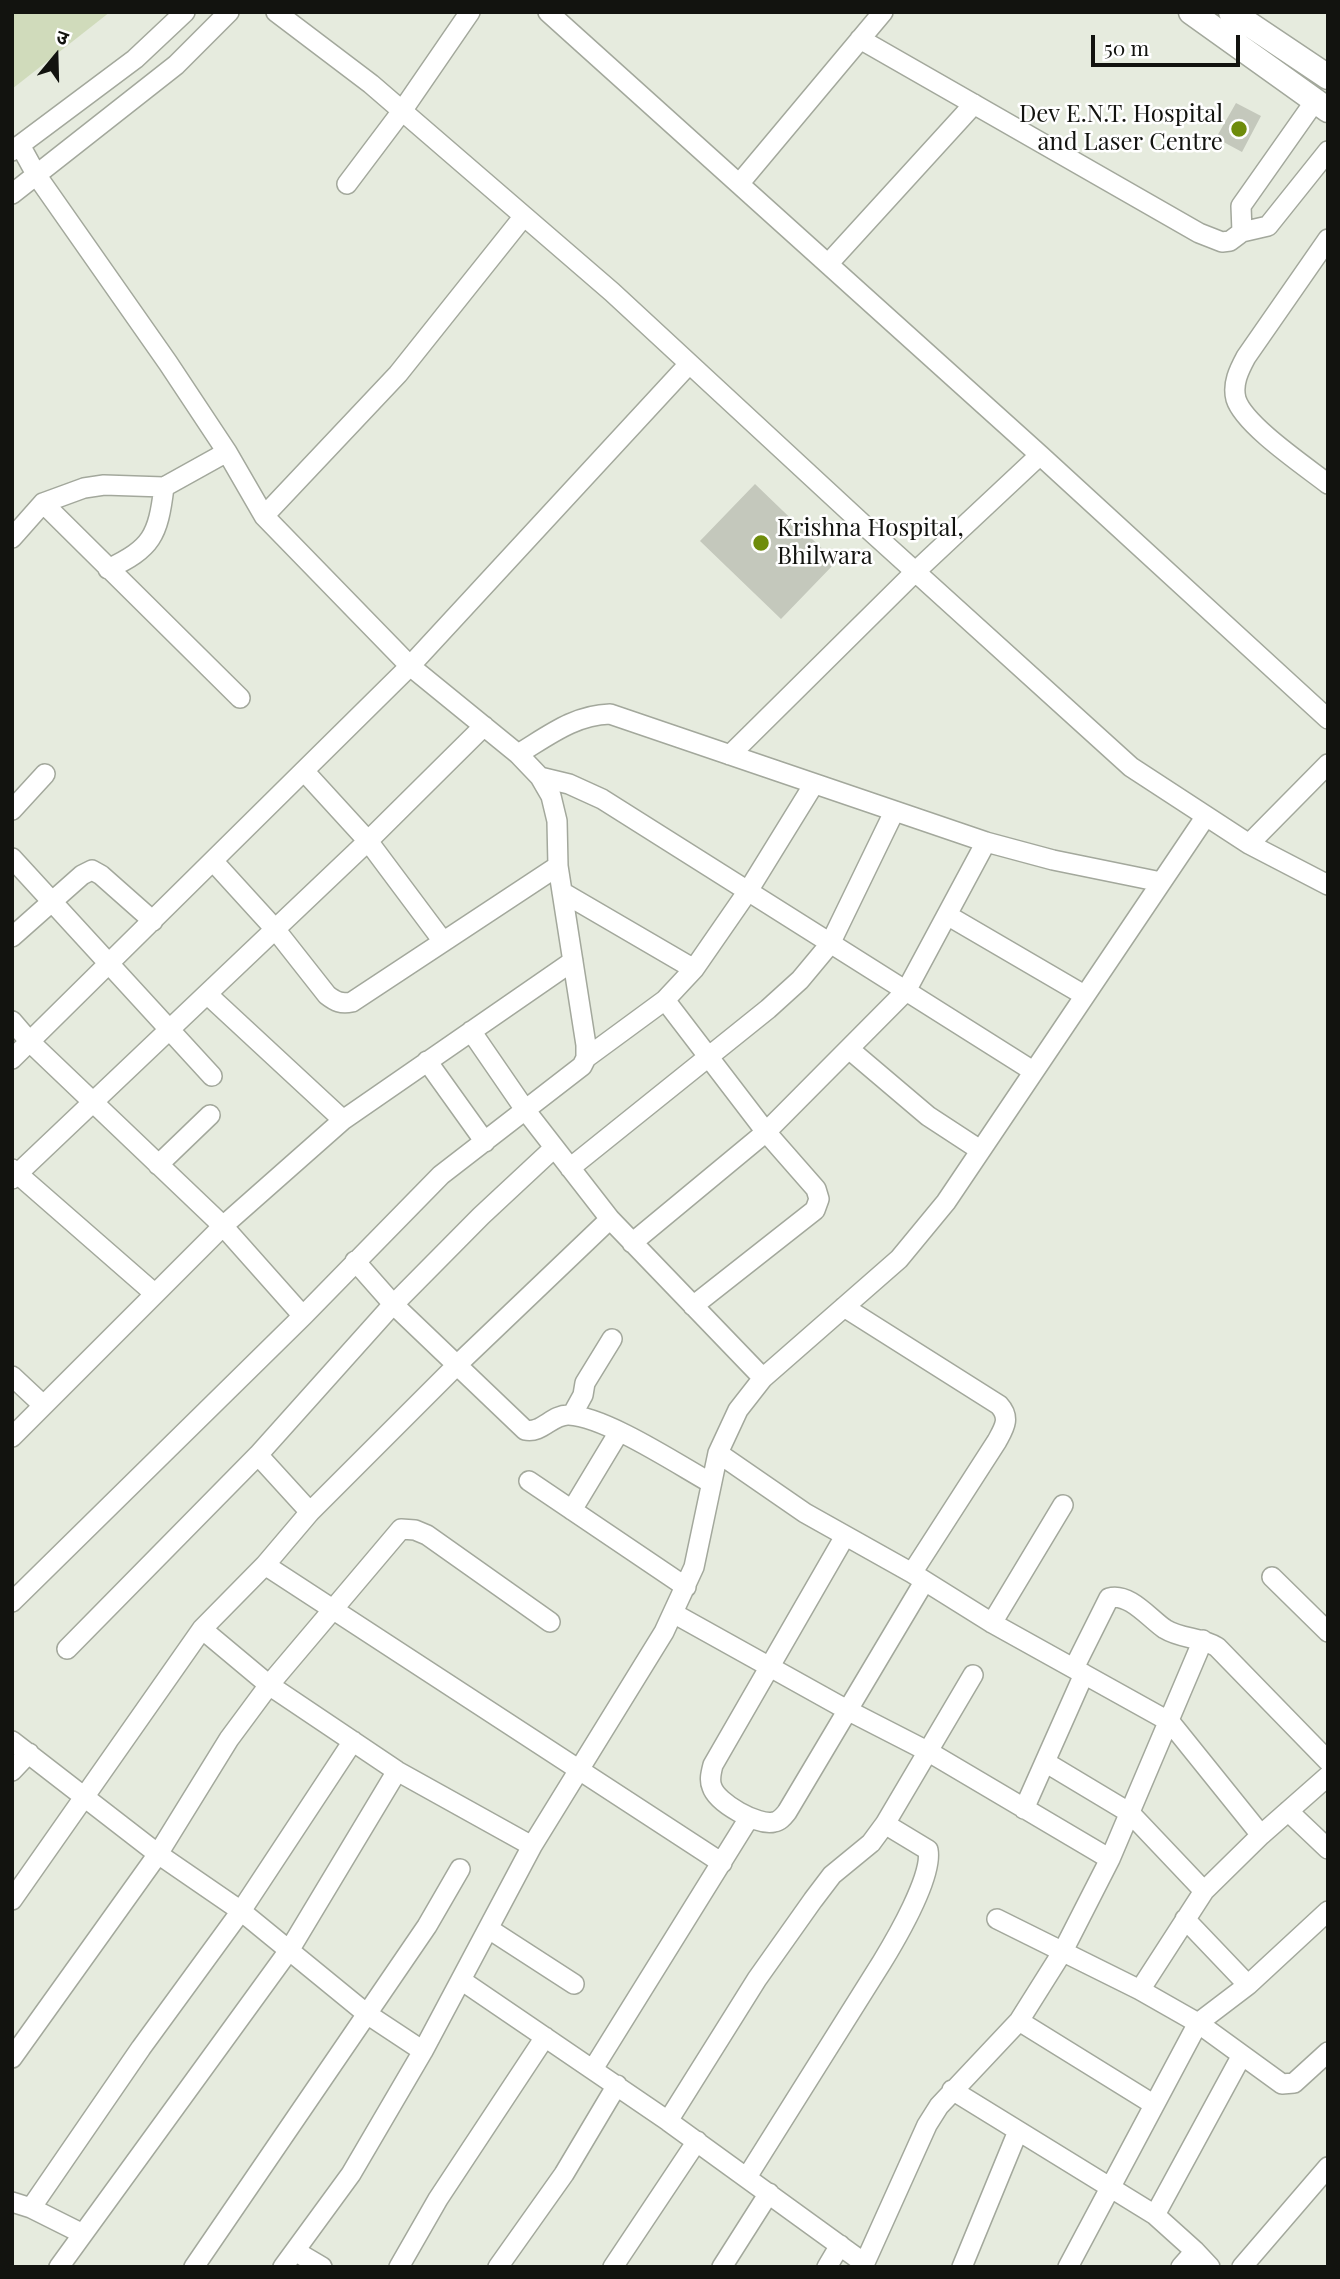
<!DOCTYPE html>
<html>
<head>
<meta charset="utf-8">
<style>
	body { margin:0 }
	#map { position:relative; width:1340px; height:2279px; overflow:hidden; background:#e6ebde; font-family:"Playfair Display","Noto Sans Devanagari",serif }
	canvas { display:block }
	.frame { position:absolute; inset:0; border:14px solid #12130f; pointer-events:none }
	.north { position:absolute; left:21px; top:21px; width:70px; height:70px; -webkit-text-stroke:5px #fff; paint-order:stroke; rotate:19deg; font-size:19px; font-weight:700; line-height:28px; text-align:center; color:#12130f }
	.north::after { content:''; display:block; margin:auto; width:24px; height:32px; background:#12130f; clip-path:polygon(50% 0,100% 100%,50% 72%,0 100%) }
	.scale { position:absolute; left:1091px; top:35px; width:149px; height:32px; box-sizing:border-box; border:4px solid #12130f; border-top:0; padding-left:9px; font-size:21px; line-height:24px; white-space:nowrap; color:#12130f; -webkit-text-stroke:5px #fff; paint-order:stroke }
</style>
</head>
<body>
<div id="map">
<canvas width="1340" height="2279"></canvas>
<div class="frame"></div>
<div class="north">उ</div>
<div class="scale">50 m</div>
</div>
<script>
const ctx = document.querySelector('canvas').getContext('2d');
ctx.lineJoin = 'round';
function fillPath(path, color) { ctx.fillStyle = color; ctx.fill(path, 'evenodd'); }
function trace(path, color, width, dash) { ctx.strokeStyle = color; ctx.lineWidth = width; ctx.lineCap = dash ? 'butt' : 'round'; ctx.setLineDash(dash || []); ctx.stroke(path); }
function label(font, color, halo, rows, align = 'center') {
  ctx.font = font + ' "Playfair Display",serif'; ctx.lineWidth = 5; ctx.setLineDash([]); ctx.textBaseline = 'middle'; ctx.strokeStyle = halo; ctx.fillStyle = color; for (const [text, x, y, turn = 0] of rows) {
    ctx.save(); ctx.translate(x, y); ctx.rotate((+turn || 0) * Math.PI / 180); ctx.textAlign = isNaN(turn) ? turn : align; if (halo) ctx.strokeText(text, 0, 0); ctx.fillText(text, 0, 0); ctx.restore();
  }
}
fillPath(new Path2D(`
	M12,12H110L12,89Z`), '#d0dbbb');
fillPath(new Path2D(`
	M1236,103L1261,116L1242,152L1216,138Z
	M755,484L836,562L781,619L700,541Z`), '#c4c8bc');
const minor = new Path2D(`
	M276,12L371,84L612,292L866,527L1131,767L1249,844L1328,885
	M548,12L1040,455L1328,719
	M860,39L1199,233L1222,242L1230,241L1242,232L1268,226L1328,151
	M20,145L37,176L168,363L227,452L264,516L410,666L689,364
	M12,151L135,59L185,12
	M347,184L402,111L470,12
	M739,184L883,12
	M12,194L176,65L229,12
	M1242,232L1241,206L1315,101
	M1328,239L1246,357C1239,370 1232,384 1236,399C1244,425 1305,466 1328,484
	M828,264L974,104
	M43,503L240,698
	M264,516L398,374L524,216
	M12,538L43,503L84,488L104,485L164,487L227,452
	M108,569C152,548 158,536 164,487
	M518,754C548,736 574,715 610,714L986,842L1053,860L1161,882
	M730,755L915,572L1040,455
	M304,771L368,841L442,940
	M540,777L569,784L602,799L1033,1071
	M12,810L45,774
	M1249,844L1328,764
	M12,858L212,1076
	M213,861L275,929L327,995C336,1002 341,1004 352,1002L558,866
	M562,892L694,969
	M947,915L1084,995
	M12,937L82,875L92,870L101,875L153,921
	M207,994L343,1120
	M665,1000L766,1132L816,1189L819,1199L815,1210L693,1306
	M12,1021L30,1042L223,1226L303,1316
	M471,1031L526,1111L610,1219L763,1378
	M849,1049L928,1116L980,1150
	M586,1058L665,1000L694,969L748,891L814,784
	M12,1059L410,666L518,754L540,777L551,796L557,821L558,866L586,1045V1058L582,1066L441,1175L303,1316L12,1602
	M427,1061L485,1142
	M158,1165L210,1115
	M570,1168L768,1009L800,980L830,944L894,812
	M12,1169L154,1293
	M12,1179L368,841L484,726
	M632,1243L766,1132L906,991L986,842
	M355,1261L393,1304L525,1430C542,1434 552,1414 569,1415C606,1417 677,1464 711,1483
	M844,1307L999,1405C1011,1418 1004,1428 997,1441L912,1573
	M12,1376L43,1405
	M572,1415L583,1395L585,1383L612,1339
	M12,1437L223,1226L343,1120L573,961
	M718,1453L805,1513L912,1573L992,1623L1170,1722L1261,1835
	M258,1455L310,1512
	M529,1481L686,1587
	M572,1510L619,1432
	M845,1536L713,1765C711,1773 709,1780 712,1787C717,1803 758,1826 774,1822C780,1821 783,1817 787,1812L924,1582
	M265,1565L722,1863
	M1272,1577L1328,1632
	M673,1613L849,1711L929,1752L1110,1859
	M992,1623L1063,1505
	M202,1629L269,1685L397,1771L532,1846
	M67,1649L258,1455L387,1311L481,1216L554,1148
	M1074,1668L1109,1598C1129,1592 1150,1619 1165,1629C1181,1639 1201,1637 1217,1647L1328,1761
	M12,1741L158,1854L241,1911L367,2014L423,2051
	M1045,1762L1130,1813L1204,1891
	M12,1771L29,1753
	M1024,1809L1084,1674
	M1288,1811L1328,1849
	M12,1900L202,1629L265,1565L310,1512L457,1365L610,1219
	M997,1919L1140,1990L1198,2023L1282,2084L1294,2083L1328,2052
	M1185,1919L1248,1985
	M489,1929L574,1984
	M461,1980L668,2121L864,2263
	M1140,1990L1204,1891L1261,1835L1328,1776
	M1019,2021L1153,2104
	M12,2058L158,1854L229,1739L269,1685L401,1529L415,1530L427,1535L550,1622
	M593,2069L749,1818
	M952,2090L1155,2215L1195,2251L1210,2267
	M668,2121L757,1979L813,1900L832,1875L871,1843L885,1824L973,1675
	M747,2177L882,1962C896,1939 933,1876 928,1850L885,1824
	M12,2202L31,2208L83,2234
	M31,2208L141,2048L241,1911L353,1741
	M1155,2215L1242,2055
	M295,2251L322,2267
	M59,2267L290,1949L397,1771
	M194,2267L427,1926L460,1869
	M283,2267L351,2174L423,2051L532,1846L664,1632L694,1567L718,1453L738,1410L763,1378L899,1259L946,1202L1206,816
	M399,2267L438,2199L545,2037
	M498,2267L564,2174L617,2085
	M613,2267L697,2141
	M722,2267L769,2193
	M827,2267L840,2245
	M863,2267L927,2125L939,2106L1019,2021L1063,1951L1110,1859L1203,1640
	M962,2267L1018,2131
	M1068,2267L1198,2023L1248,1985L1328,1911
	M1181,2267L1195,2251
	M1242,2267L1328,2167`);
const major = new Path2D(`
	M1191,12L1328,110
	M1231,12L1328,77`);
trace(minor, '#a3a89c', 22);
trace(major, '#a3a89c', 27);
trace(minor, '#fff', 19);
trace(major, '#fff', 24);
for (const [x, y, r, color] of [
	[1239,129,9,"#6e8c0b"],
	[761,543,9,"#6e8c0b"]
]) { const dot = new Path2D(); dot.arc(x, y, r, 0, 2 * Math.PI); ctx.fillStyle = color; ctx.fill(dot); trace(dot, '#fff', 2.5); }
label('24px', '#12130f', '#fff', [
	["Dev E.N.T. Hospital",1223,115],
	["and Laser Centre",1223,143],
	["Krishna Hospital,",777,529,"left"],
	["Bhilwara",777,557,"left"]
], 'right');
</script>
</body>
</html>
